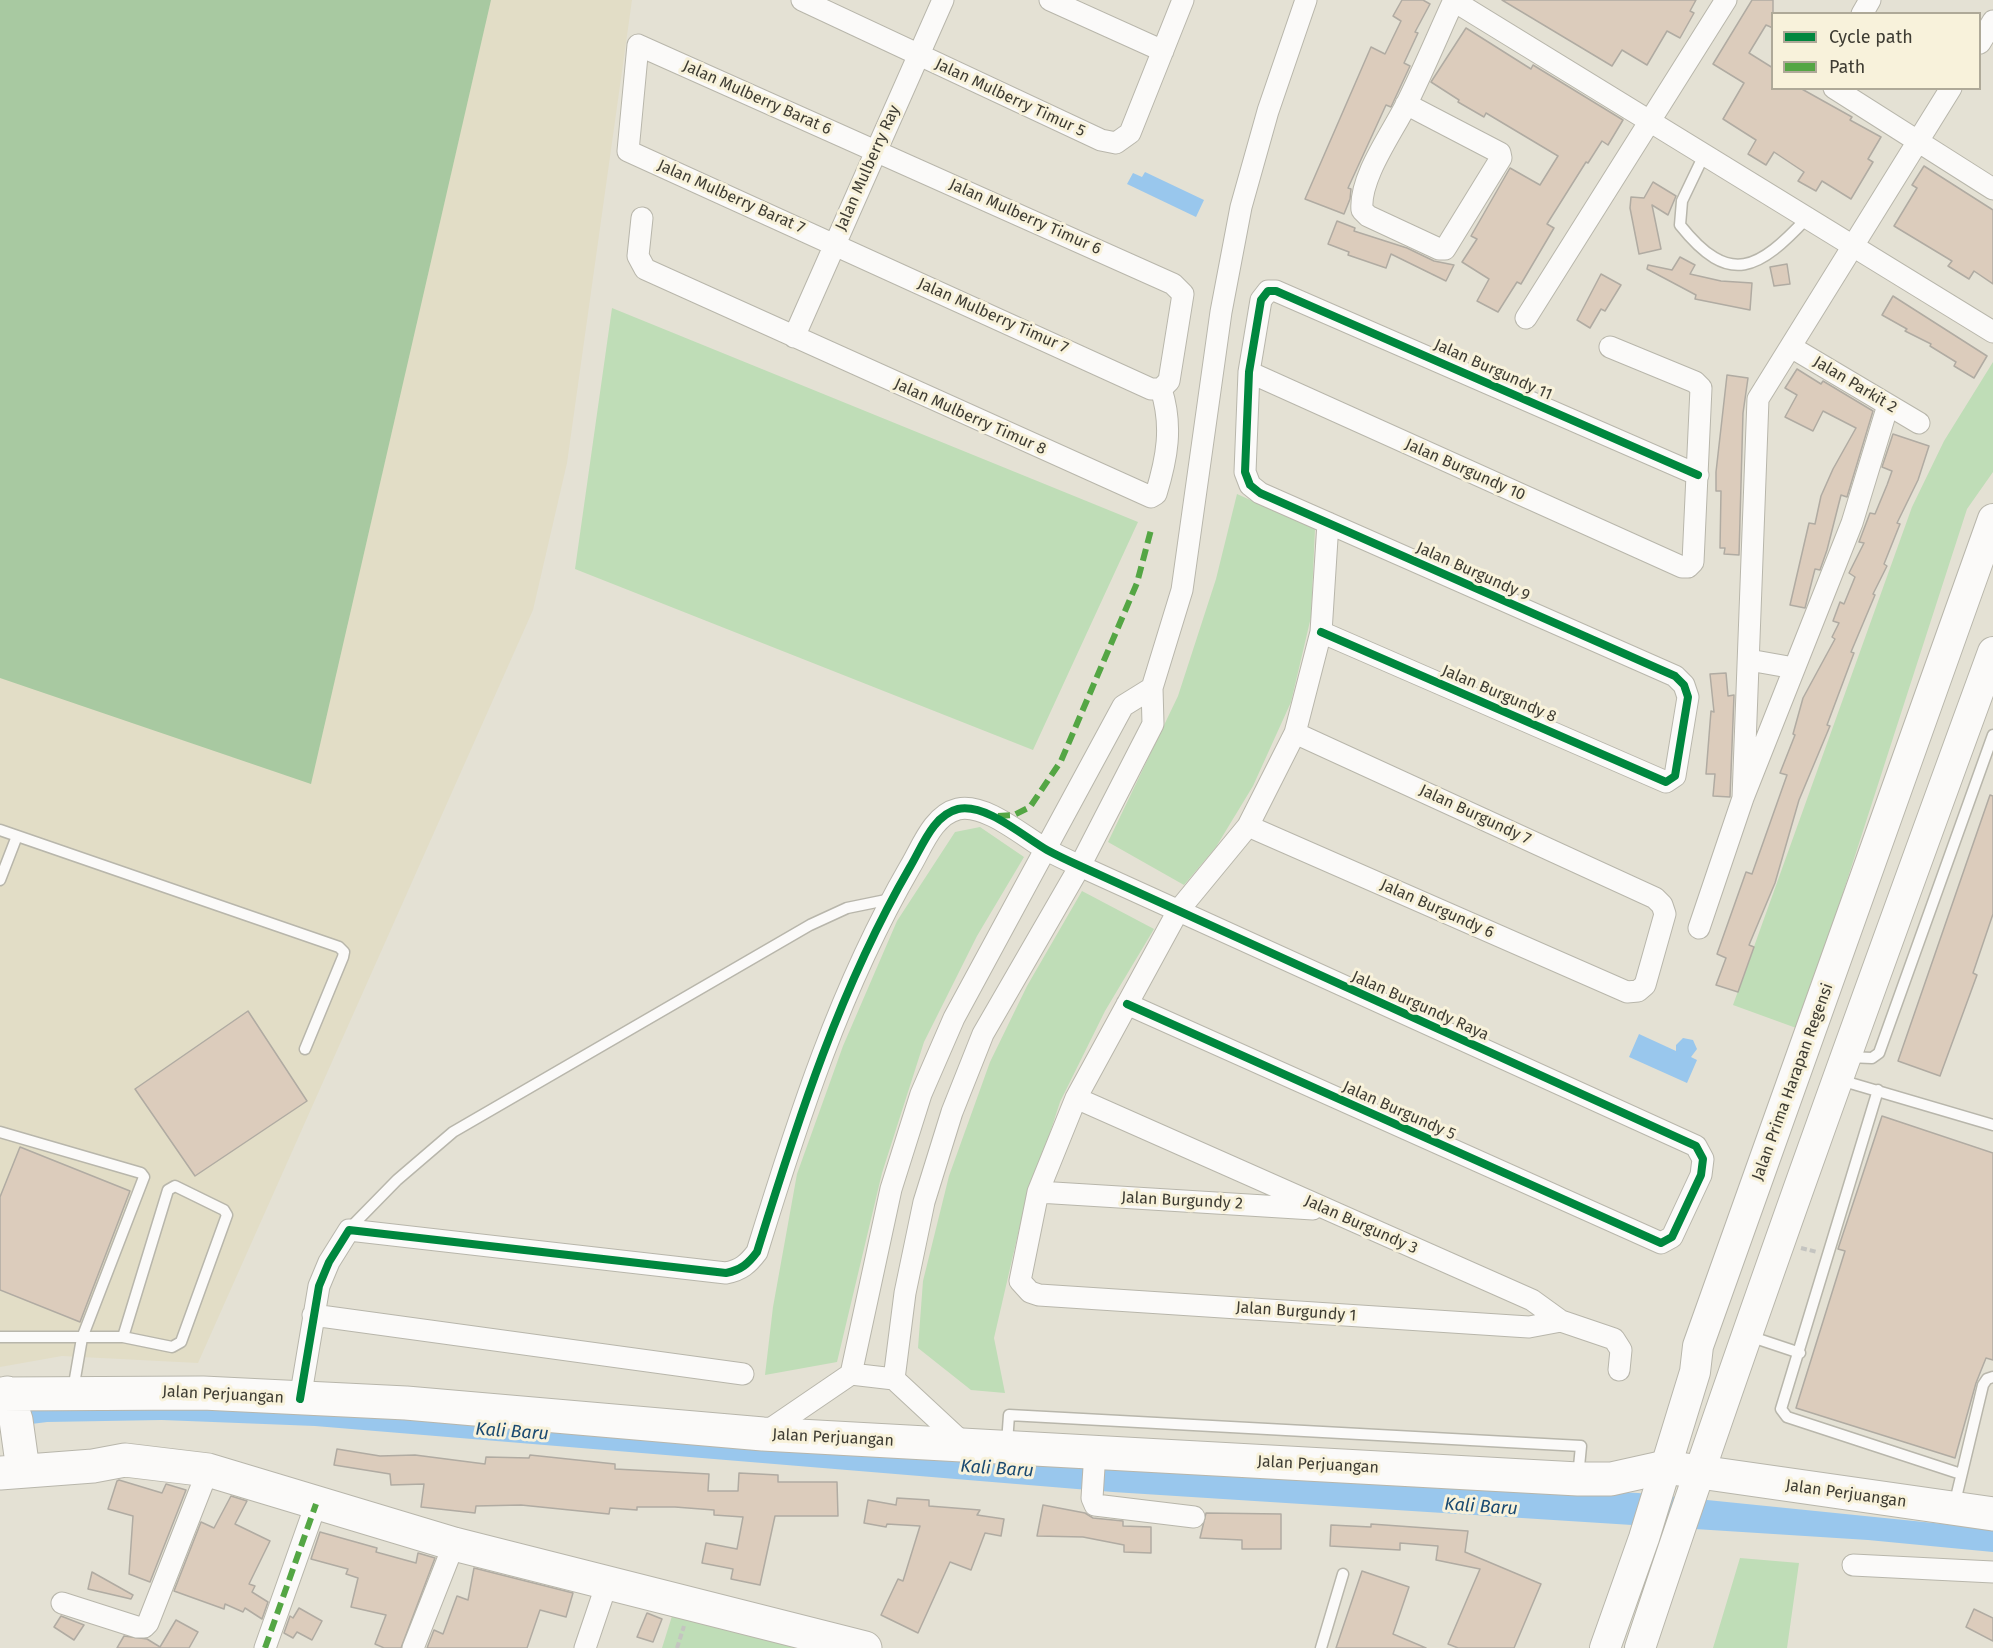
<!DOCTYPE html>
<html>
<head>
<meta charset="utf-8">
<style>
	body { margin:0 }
	#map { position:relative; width:1993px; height:1648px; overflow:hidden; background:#e4e1d4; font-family:"Fira Sans",sans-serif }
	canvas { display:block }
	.legend { position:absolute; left:1771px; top:12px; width:210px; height:78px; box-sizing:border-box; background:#f8f2db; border:2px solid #aea998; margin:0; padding:8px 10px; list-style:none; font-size:18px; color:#3e3c33 }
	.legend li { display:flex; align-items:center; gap:12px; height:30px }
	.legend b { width:30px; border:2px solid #aea998 }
</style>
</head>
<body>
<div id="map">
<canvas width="1993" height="1648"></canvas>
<ul class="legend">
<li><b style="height:8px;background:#00873e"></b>Cycle path</li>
<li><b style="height:8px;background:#54a644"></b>Path</li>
</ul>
</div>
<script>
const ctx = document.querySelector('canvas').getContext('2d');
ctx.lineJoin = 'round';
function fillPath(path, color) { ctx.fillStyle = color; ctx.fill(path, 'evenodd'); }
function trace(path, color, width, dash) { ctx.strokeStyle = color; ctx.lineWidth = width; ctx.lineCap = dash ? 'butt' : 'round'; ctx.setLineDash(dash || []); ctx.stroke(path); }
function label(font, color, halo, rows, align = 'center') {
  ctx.font = font + ' "Fira Sans",sans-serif'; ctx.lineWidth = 6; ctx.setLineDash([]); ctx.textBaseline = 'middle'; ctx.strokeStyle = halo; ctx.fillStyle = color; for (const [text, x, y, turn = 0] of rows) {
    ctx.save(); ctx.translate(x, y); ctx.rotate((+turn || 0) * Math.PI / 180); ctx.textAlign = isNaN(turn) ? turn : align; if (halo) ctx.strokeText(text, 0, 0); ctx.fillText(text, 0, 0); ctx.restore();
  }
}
fillPath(new Path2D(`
	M0,0H632L567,463L533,610L198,1363L62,1356L0,1367Z`), '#e2ddc6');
fillPath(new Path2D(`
	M612,308L1138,522L1033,750L575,569Z
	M1993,362V472L1967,509L1799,1029L1733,1005L1912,507L1944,441Z
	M1237,494L1315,529L1311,617L1291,702L1253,786L1216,847L1184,885L1108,842L1178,696L1216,579Z
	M980,827L1024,857L977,936L924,1042L882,1173L837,1362L765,1375L773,1307L797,1174L843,1046L897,921L955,832Z
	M1082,891L1154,929L1105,1011L1060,1102L1020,1225L994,1338L1005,1393L971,1390L918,1348L923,1281L949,1176L990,1062L1027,986Z
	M1740,1558L1799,1563L1787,1648H1713Z
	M672,1616L802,1648H662Z`), '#bfddb7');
fillPath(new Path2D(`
	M0,0H491L311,784L0,678Z`), '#a8c9a1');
fillPath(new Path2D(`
	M1145,172L1204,200L1196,217L1127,184L1133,173L1142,177Z
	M1639,1034L1676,1051V1045L1683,1038L1693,1040L1697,1049L1691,1057L1697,1060L1687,1083L1629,1057Z
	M180,1398L1118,1469L1638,1493L1993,1529V1552L1868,1540L1113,1492L315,1426L162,1420L47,1422L0,1428V1401Z`), '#99c7ed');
const building = new Path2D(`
	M1402,0H1423L1430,4L1415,32L1418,33L1404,63L1410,66L1391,107L1386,105L1348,188L1351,189L1350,199L1344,214L1305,199L1371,47L1385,54L1401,21L1393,16Z
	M1502,0H1696L1690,11L1694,13L1680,38L1667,31L1647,65L1622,50L1612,66Z
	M1752,0H1773V28L1766,25L1749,53L1773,68V88H1800L1852,117L1850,120L1881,137L1868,159L1873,162L1851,199L1822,181L1816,191L1798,181L1804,172L1774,152L1766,165L1748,154L1756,140L1723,119L1744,83L1713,64Z
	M1466,28L1531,69L1533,65L1623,120L1608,145L1602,141L1588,163L1586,162L1547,224L1554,228L1521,284L1517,282L1498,312L1477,301L1489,279L1462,262L1477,239L1471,236L1510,168L1540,185L1558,156L1486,113L1484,117L1458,102L1459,100L1431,82Z
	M1924,166L1993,210V284L1974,271L1969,279L1948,266L1952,261L1894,226L1917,188L1912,185Z
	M1653,182L1676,196L1668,215L1652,205L1661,249L1639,254L1630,208L1631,197L1644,198Z
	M1337,221L1355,228L1354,231L1407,248L1434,261L1454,265L1446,281L1391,254L1386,268L1348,255L1349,252L1328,244Z
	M1680,257L1695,265L1690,274L1721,281L1752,283L1750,310L1695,299L1696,295L1647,269L1648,265L1672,270Z
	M1787,264L1790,284L1774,286L1770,267Z
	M1601,274L1621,285L1605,311L1601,309L1590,328L1577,320Z
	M1893,296L1987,356L1974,378L1954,366L1956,362L1930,346L1931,344L1905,331L1907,329L1882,315Z
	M1797,369L1821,384L1823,381L1873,411L1847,497L1841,495L1827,550L1820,570L1815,569L1805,608L1790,605L1809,523L1815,524L1821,496L1833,469L1856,428L1823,411L1813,431L1785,417L1797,395L1785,388Z
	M1727,375L1748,378L1743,413L1739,555L1724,554L1725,548H1720L1721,491H1716V472Z
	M1893,434L1929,446L1918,480L1897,523L1900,524L1884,564L1887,566L1873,594L1875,595L1851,652L1854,653L1827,725L1830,726L1799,800L1775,883L1749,945L1754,947L1738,992L1716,985L1726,958L1717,954L1746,872L1752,874L1787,775L1780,773L1795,735L1793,734L1803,698L1835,639L1832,637L1839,623L1833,621L1840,602L1844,604L1855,577L1849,573L1864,543L1859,542L1870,513L1875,514L1887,485L1892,471L1882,467Z
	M1726,673L1728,696L1734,695L1730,797L1713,796L1715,774H1706L1711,711L1714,712L1710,674Z
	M1990,795L1993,796V914L1973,973L1977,975L1940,1076L1898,1061Z
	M248,1011L307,1101L195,1176L135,1089Z
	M1882,1116L1993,1153V1360L1986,1358L1976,1383L1955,1458L1796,1408L1845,1251L1838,1249Z
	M20,1147L130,1191L80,1322L0,1290V1197Z
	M337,1449L380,1456L415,1455L485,1464L486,1457L529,1458L530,1455L615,1464V1469L709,1474L708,1491H738L739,1473L778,1475V1482H837L838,1516H775L760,1585L731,1579L733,1569L702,1563L706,1543L737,1549L743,1517L714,1515V1510L675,1507H637V1510L610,1508L609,1514L521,1505L476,1506L475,1513L421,1507L424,1484L391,1485L390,1474L334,1465Z
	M119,1480L162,1493L166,1484L186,1490L150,1582L129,1574L133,1516L108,1509L117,1481Z
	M231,1496L247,1501L235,1524L270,1541L249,1584L255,1586L252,1592L268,1602L262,1619L245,1608L243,1612L225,1604L224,1609L174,1591L201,1522L214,1528Z
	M897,1498L929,1500V1506L980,1510L977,1515L1004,1519L1001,1536L985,1533L971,1570L950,1562L918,1633L881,1615L898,1579L903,1581L920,1526L887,1524L886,1527L864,1523L868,1500L896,1505Z
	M1043,1505L1085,1513L1093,1518L1123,1521V1526L1151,1527V1553L1124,1552V1545L1083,1537L1037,1536Z
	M1206,1513L1281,1514V1549H1242V1540L1200,1538Z
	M1371,1524L1468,1531L1465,1552L1541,1584L1514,1648H1458L1448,1644L1480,1569L1436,1560L1438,1546L1400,1543V1550L1330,1546L1331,1525L1371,1527Z
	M320,1532L377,1548L376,1552L416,1563L418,1553L435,1558L401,1648H384L375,1644L386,1615L351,1607L358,1578L346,1574L348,1569L311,1559Z
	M474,1568L573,1593L566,1617L540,1610L527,1648H427L434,1630L443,1634L457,1596L468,1600Z
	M1362,1571L1409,1587L1393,1634L1426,1648H1336Z
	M92,1572L133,1595L131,1599L88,1589Z
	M299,1608L322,1621L312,1640L297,1632L293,1638L284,1633L290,1616L293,1618Z
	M1974,1609L1993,1618V1641L1966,1627Z
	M647,1613L662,1619L653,1642L637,1637Z
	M61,1616L84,1625L74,1640L54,1627Z
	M176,1620L198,1632L189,1648H117L124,1636L147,1639L160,1647Z`);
fillPath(building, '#dcccbc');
trace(building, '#b0aba2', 1.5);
const lane = new Path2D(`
	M1704,155L1682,201L1680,225C1730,288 1759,269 1807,218
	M0,830L339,947L344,952L343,957L305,1049
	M0,880L17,836
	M1848,1057L1872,1058L1879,1053L1993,735
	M1840,1080L1993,1125
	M1878,1090L1781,1409L1787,1417L1961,1474
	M0,1132L141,1173L144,1177L82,1338L73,1390
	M175,1186L224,1210L227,1215L181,1342L172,1347L123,1337L168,1190Z
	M349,1229L397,1180L453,1132L810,925L847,908L891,899
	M1749,1336L1800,1353
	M0,1337H123
	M1007,1443L1009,1415L1581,1446L1578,1477
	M1954,1506L1983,1385L1987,1379L1993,1377
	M1321,1648L1343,1574`);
const street = new Path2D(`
	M802,0L1101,140L1116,143L1130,133L1183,0
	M1050,0L1163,51
	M1454,1L1993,332
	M1862,14L1870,0
	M1980,43L1993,21
	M638,45L1173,284L1183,294L1169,381L1161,389H1151L628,151Z
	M1834,88L1993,189
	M1406,104L1500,153L1501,158L1445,249H1439L1368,216L1362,210C1359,178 1392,133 1406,105C1423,71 1438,35 1454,0
	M642,218L638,256L645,269L1151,497L1156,494C1167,458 1173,426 1161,389
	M1526,318L1726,0
	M794,337L943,0
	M1791,347L1919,423
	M1249,372L1682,567H1688L1693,562L1701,388L1695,382L1610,347
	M1328,523L1321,632L1295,733L1248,826L1178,911L1076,1098L1038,1192L1020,1281L1030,1292L1039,1295L1513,1326L1529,1327L1561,1321
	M1321,632L1666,782L1675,776L1688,697L1684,685L1675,676L1260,493L1250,485L1245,472L1249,372L1261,300L1268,291H1276L1698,475
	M1749,660L1794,668
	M1743,798L1758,399L1951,88
	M1248,826L1627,992L1638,991L1645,985L1665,914L1662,905L1655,898L1295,733
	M1699,928L1743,798L1852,523L1888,405
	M1076,1098L1532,1300L1561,1321L1614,1339L1621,1350L1619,1370
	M1038,1192L1313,1209
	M313,1315L743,1374
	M851,1374L894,1379
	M300,1399L319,1286L329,1262L349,1230L726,1273C741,1270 748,1264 757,1252C798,1119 840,988 910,867C922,847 933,815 958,809C986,803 1024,837 1047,850C1058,856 1069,861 1080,866L1696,1146L1703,1159L1701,1175L1672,1237L1661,1243L1127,1004
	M763,1434L851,1374L891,1189L921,1094L954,1018L1123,706L1152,688
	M964,1444L894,1379L905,1293L924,1202L952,1112L983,1034L1080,866L1153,724L1152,688L1182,590L1221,312L1241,207L1268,111L1306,0
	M1095,1452L1092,1498L1095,1505L1194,1517
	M1853,1565L1993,1572
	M62,1603L137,1627H144L148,1623L208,1470
	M265,1648L316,1504
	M413,1648L454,1544
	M585,1648L607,1583`);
const secondary = new Path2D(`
	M1605,1648L1644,1538L1695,1372L1698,1346L1993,519
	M1640,1648C1751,1314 1872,983 1993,652`);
const primary = new Path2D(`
	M7,1393L16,1420L23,1470
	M0,1394L203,1393L406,1403L763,1434L1578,1479H1611L1665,1467L1993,1514
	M0,1473L93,1466L125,1460L208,1470L454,1544L865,1648`);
trace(lane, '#b8b6ab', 13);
trace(street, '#b8b6ab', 23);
trace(secondary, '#b8b6ab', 32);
trace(primary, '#b8b6ab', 35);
trace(new Path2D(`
	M1801,1248L1817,1252
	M677,1648L684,1626`), '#c4c4c0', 4, [6, 3]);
trace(lane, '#fbfaf9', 10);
trace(street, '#fbfaf9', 21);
trace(secondary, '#fbfaf9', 30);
trace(primary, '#fbfaf9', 33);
trace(new Path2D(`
	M998,816L1014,815L1030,807L1061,761L1137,583L1152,526
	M265,1648L316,1504`), '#54a644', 6, [12, 6]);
trace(new Path2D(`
	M1321,632L1666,782L1675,776L1688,697L1684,685L1675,676L1260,493L1250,485L1245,472L1249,372L1261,300L1268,291H1276L1698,475
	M300,1399L319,1286L329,1262L349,1230L726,1273C741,1270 748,1264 757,1252C798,1119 840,988 910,867C922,847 933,815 958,809C986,803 1024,837 1047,850C1058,856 1069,861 1080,866L1696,1146L1703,1159L1701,1175L1672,1237L1661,1243L1127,1004`), '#00873e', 8);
label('16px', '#3e3c33', '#f8f2db', [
	["Jalan Mulberry Barat 6",757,98,24],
	["Jalan Mulberry Timur 5",1010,98,25],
	["Jalan Mulberry Ray",868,168,-66],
	["Jalan Mulberry Barat 7",731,197,24],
	["Jalan Mulberry Timur 6",1025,217,24],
	["Jalan Mulberry Timur 7",993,316,24],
	["Jalan Burgundy 11",1493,370,24],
	["Jalan Parkit 2",1855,385,31],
	["Jalan Mulberry Timur 8",970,417,24],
	["Jalan Burgundy 10",1465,470,24],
	["Jalan Burgundy 9",1473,572,24],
	["Jalan Burgundy 8",1499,694,23],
	["Jalan Burgundy 7",1475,815,25],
	["Jalan Burgundy 6",1437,909,24],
	["Jalan Burgundy Raya",1420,1006,24],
	["Jalan Prima Harapan Regensi",1793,1082,-70],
	["Jalan Burgundy 5",1399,1111,24],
	["Jalan Burgundy 2",1182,1201,3],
	["Jalan Burgundy 3",1361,1225,24],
	["Jalan Burgundy 1",1296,1312,4],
	["Jalan Perjuangan",223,1395,3],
	["Jalan Perjuangan",833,1438,3],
	["Jalan Perjuangan",1318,1465,3],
	["Jalan Perjuangan",1846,1494,8]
]);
label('italic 18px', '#1a4a71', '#f8f2db', [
	["Kali Baru",512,1432,4],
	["Kali Baru",997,1469,4],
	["Kali Baru",1481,1507,4]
]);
</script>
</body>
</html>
